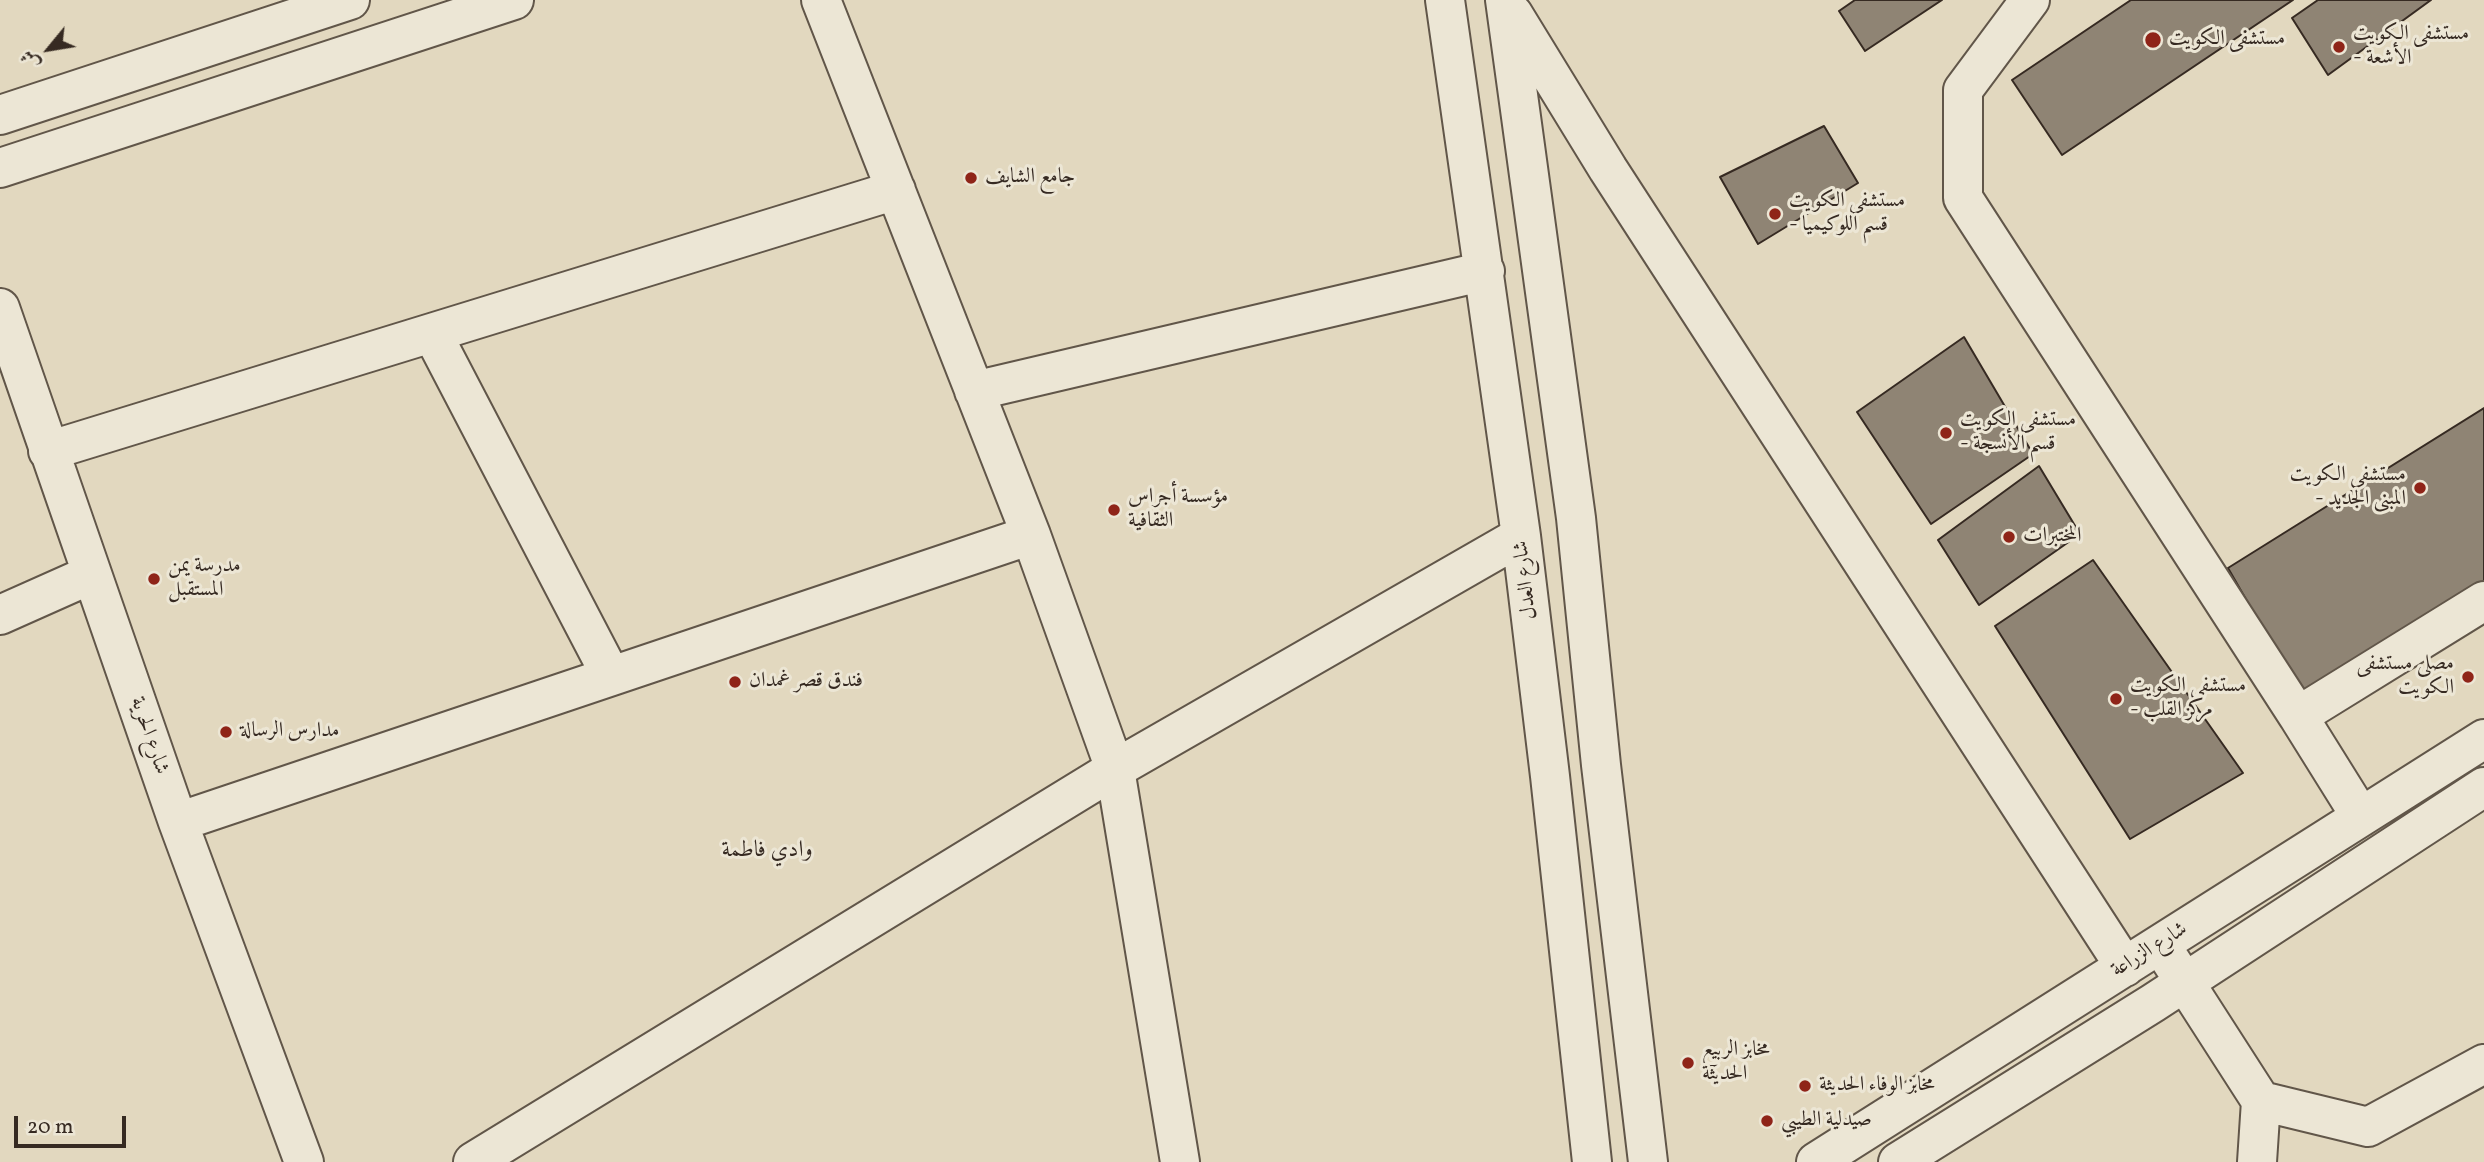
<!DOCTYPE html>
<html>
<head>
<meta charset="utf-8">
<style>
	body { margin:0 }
	#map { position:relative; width:2484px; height:1162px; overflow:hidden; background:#e2d8bf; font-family:Vollkorn,Amiri,serif }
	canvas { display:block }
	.north { position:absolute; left:14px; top:14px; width:70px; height:70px; -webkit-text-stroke:5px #ece6d5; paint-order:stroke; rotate:240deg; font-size:19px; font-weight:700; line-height:28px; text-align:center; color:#362a22 }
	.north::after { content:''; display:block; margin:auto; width:24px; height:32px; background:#362a22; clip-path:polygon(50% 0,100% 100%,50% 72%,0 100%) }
	.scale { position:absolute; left:14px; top:1116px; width:112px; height:32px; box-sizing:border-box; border:4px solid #362a22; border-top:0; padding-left:9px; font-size:21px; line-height:24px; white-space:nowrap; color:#362a22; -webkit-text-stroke:5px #ece6d5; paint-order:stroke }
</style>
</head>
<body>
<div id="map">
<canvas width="2484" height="1162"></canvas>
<div class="north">ش</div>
<div class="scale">20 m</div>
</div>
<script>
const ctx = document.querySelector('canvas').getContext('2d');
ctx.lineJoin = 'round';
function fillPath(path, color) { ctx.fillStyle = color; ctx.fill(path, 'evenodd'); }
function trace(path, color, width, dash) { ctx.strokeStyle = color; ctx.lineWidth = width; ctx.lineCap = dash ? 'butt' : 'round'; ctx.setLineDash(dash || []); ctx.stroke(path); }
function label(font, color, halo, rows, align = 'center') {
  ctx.font = font + ' Vollkorn,Amiri,serif'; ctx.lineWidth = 6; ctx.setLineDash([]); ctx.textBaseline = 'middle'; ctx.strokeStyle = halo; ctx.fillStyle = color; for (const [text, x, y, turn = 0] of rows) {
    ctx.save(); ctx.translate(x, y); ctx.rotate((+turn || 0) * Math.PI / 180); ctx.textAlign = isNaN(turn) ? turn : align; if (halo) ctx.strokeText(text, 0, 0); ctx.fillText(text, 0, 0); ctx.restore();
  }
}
const building = new Path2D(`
	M1855,0H1942L1865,51L1839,11Z
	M2131,0H2293L2062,155L2012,80Z
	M2318,0H2431L2328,75L2292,18Z
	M1824,126L1858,183L1758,244L1720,177Z
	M1964,337L2033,454L1931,524L1857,412Z
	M2484,408V588L2303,699L2228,568Z
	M2039,466L2080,534L1979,605L1938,540Z
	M2093,560L2243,773L2130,839L1995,626Z`);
fillPath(building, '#8f8474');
trace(building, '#362a22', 2);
const minor = new Path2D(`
	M821,0L1031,535L1115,769L1180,1162
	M1445,0L1521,536L1550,776L1592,1162
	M1505,0L1576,518L1601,765L1648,1162
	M2030,0L1963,90V198L2298,716L2484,601
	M1513,14L1608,169L2125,967
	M0,115L350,0
	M0,168L514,0
	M0,308L178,822L304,1162
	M432,333L611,676
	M974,391L1485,271
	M48,451L896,190
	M0,615L92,574
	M2298,716L2361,817
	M178,822L1031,535
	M2171,961L2261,1101L2368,1127L2484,1064
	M473,1162L1115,769L1521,536
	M1816,1162L2484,739
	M1898,1162L2153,1003L2484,787
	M2257,1162L2261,1101`);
trace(minor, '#615649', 42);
trace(minor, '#ece6d5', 38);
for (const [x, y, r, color] of [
	[2153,40,9,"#8f2418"],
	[2339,47,7,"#8f2418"],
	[971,178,7,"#8f2418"],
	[1775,214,7,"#8f2418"],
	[1946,433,7,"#8f2418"],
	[2420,488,7,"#8f2418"],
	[1114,510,7,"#8f2418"],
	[2009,537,7,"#8f2418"],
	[154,579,7,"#8f2418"],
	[2468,677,7,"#8f2418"],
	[735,682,7,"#8f2418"],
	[2116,699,7,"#8f2418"],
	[226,732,7,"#8f2418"],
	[1688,1063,7,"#8f2418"],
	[1805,1086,7,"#8f2418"],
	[1767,1121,7,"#8f2418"]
]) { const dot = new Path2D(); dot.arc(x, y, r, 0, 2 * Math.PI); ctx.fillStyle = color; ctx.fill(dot); trace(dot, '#ece6d5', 2.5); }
label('21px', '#362a22', '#ece6d5', [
	["مستشفى الكويت",2353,35],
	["- الأشعة",2353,59],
	["مستشفى الكويت",2169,40],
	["جامع الشايف",985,178],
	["مستشفى الكويت",1789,202],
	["- قسم اللوكيميا",1789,226],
	["مستشفى الكويت",1960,421],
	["- قسم الأنسجة",1960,445],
	["مستشفى الكويت",2406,476,"right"],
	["- المبنى الجديد",2406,500,"right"],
	["مؤسسة أجراس",1128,498],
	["الثقافية",1128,522],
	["المختبرات",2023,537],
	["مدرسة يمن",168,567],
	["المستقبل",168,591],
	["مصلى مستشفى",2454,665,"right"],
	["الكويت",2454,689,"right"],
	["فندق قصر غمدان",749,682],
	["مستشفى الكويت",2130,687],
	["- مركز القلب",2130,711],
	["مدارس الرسالة",240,732],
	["مخابز الربيع",1702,1051],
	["الحديثة",1702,1075],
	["مخابز الوفاء الحديثة",1819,1086],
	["صيدلية الطيبي",1781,1121]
], 'left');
label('21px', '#362a22', '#ece6d5', [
	["شارع العدل",1527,580,-97],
	["شارع الحرية",148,736,71],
	["شارع الزراعة",2150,951,-32]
]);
label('23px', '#362a22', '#ece6d5', [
	["وادي فاطمة",767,852]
]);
</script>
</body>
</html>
